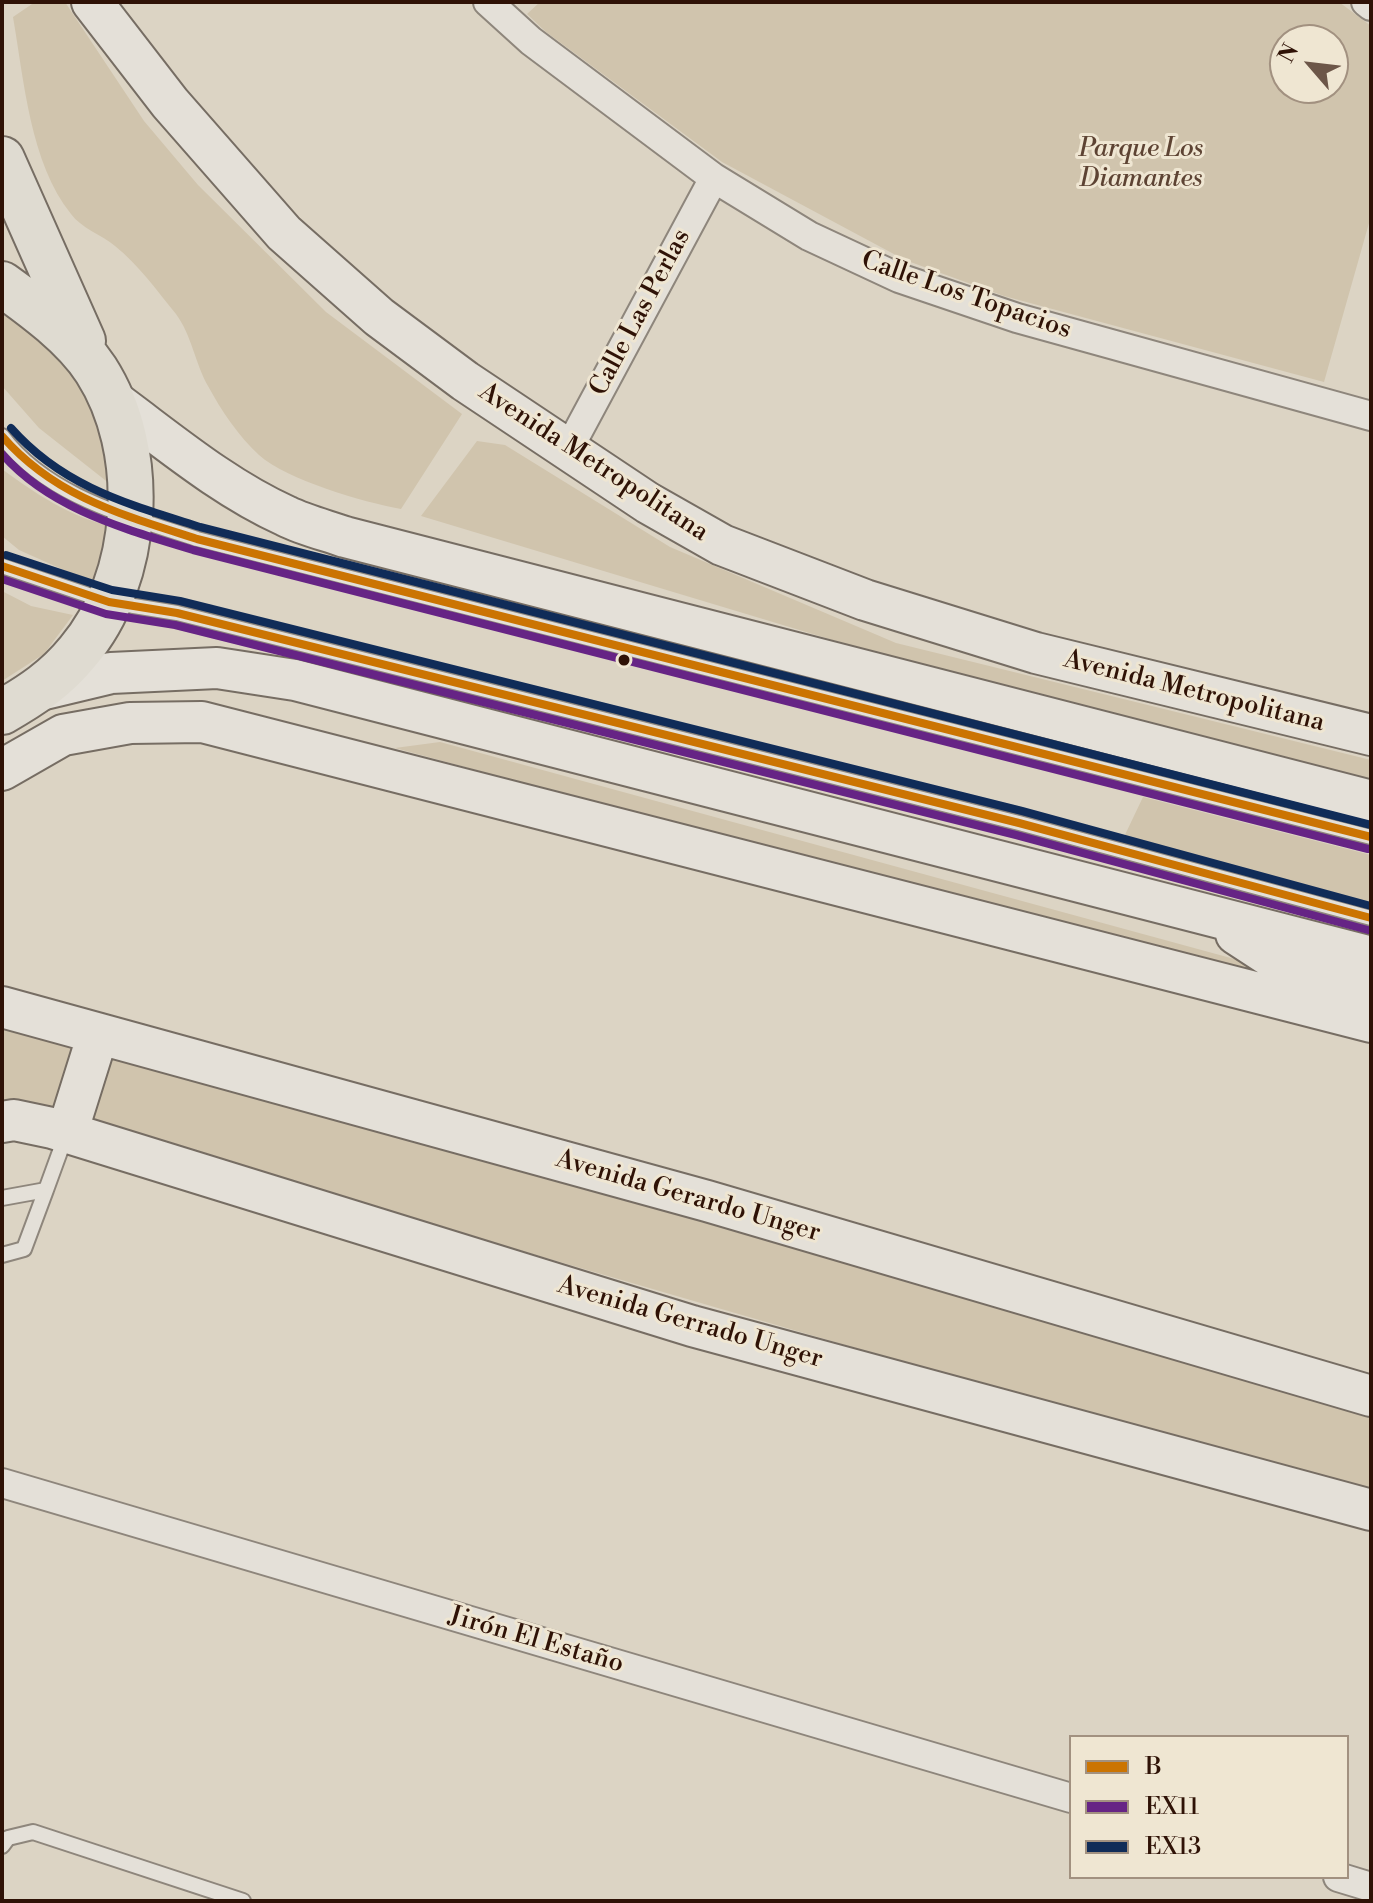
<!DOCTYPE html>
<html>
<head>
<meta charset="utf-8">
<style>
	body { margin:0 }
	#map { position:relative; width:1373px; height:1903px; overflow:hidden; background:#dcd4c4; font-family:"Libre Bodoni",serif }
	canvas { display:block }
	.frame { position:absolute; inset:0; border:4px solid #2f1206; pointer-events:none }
	.legend { position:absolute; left:1069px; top:1735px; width:280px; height:144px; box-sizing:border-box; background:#efe6d2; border:2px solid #a29180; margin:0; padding:10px 14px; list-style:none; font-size:24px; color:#2f1206 }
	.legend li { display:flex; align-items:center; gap:16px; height:40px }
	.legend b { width:40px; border:2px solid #a29180 }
	.north { position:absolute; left:1269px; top:24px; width:80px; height:80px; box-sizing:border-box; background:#efe6d2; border:2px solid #a29180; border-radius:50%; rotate:298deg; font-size:22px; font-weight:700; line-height:32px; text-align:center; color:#2f1206 }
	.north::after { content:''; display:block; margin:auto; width:28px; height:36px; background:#6c5648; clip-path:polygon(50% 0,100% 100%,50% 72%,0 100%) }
</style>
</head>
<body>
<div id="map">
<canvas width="1373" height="1903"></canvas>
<div class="frame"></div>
<ul class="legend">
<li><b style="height:10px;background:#cb7402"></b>B</li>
<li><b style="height:10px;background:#662485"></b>EX11</li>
<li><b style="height:10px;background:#102c58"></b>EX13</li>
</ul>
<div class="north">N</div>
</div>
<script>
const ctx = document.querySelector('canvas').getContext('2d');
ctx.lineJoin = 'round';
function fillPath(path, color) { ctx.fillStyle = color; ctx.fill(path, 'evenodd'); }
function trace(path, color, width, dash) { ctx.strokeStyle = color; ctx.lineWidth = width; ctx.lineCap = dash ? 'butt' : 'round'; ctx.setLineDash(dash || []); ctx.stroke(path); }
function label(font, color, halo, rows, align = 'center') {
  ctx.font = font + ' "Libre Bodoni",serif'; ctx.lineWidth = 6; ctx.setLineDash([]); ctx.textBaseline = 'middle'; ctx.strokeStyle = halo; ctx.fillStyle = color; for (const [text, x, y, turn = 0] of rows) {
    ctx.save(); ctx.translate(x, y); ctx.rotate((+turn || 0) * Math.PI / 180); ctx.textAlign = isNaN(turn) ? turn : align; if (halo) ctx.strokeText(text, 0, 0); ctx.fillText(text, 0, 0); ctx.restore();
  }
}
fillPath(new Path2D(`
	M35,2H65L144,121L198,185L326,312L462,414L401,509C363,502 287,480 259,455C239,437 221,410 208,386C195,363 192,336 176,314C158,292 138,264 115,246C102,235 81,228 71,214C30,163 24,80 13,17Z
	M540,2H1339L1371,26V216L1324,382L1004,296L905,260L722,162L546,32L527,14ZM1333,40V88H1285V40Z
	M2,309L20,317L73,368L105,435L110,484L39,428L2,386Z
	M477,441L505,445L670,547L896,643L1371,760V781L889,657L421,516Z
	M2,469C36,494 69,516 110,526L105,554L93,583L19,550L2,536Z
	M2,591L31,606L73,615L44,654L2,681Z
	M440,742L1260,966L1262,984L395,748Z
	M1143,797L1371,855V904L1123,839Z
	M2,1019L1371,1415V1498L34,1109L2,1106Z`), '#d0c4ad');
const lane = new Path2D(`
	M2,436C47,497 128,516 197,539L1371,837
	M2,566L109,602L177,613L1019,823L1371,918
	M2,1198L46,1190L66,1135
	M2,1255L24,1249L46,1190
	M2,1846L8,1838L33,1832L243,1901`);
const street = new Path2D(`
	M488,2L531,41L714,178L809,236L899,278L1017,318L1371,416
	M1366,2L1371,6
	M569,448L714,178
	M2,1483L1071,1798
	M1338,1877L1371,1887`);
const secondary = new Path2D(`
	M92,2L170,103L284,233L379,317L465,381L648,503L722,545L865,600L1036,653L1371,735
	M111,399C167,440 222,487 286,516C304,525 325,530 345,537L1371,801
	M40,690L111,673L217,668L295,680L1371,957
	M2,770L63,735L130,723L202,722L1371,1022
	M1236,934L1285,966L1371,991
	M2,1007L707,1201L1371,1396
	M2,1122L14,1120L52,1128L692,1326L1371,1510
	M67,1133L98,1034`);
const primary = new Path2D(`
	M2,159L83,341
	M2,284C34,307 74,336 96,370C148,451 141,578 78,652C56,679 32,695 2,712`);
trace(lane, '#8e867c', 18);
trace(street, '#8e867c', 32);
trace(secondary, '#766d63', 44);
trace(primary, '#766d63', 48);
trace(lane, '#e4e0d8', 14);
trace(street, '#e4e0d8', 28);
trace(secondary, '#e4e0d8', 40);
trace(primary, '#dfdbd1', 44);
trace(new Path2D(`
	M2,436C55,497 123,515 197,539L1371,837
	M2,566L109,602L177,613L1019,823L1371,918`), '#cb7402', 8);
trace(new Path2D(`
	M2,454C51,510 126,529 193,550L1368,849
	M2,579L106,614L175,625L1016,835L1368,930`), '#662485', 8);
trace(new Path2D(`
	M11,428C63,487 128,504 200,527L1371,825
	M6,555L112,590L180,601L1022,811L1371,906`), '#102c58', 8);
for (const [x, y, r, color] of [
	[624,660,7,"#2f1206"]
]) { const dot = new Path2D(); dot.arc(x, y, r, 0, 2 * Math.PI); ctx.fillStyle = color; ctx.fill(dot); trace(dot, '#efe6d2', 3); }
label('italic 26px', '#5d4333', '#efe6d2', [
	["Parque Los",1141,150],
	["Diamantes",1141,180]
]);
label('26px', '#2f1206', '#efe6d2', [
	["Calle Los Topacios",966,296,19],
	["Calle Las Perlas",641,313,-62],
	["Avenida Metropolitana",593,463,33],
	["Avenida Metropolitana",1194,692,14],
	["Avenida Gerardo Unger",688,1197,16],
	["Avenida Gerrado Unger",690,1323,16],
	["Jirón El Estaño",536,1641,16]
]);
</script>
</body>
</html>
